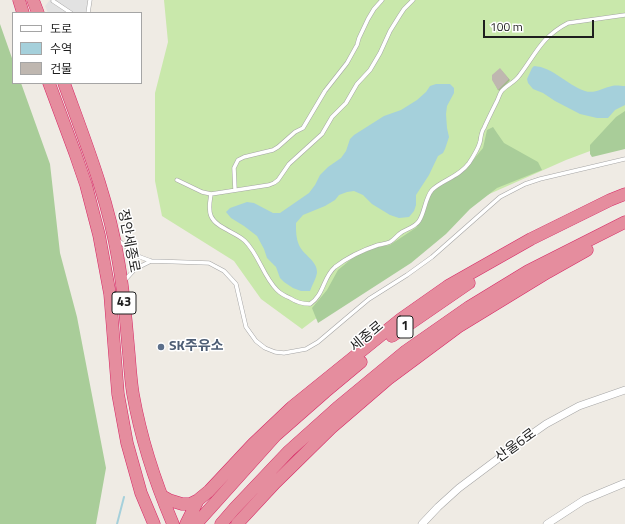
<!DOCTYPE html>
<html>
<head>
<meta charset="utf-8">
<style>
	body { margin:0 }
	#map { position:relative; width:625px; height:524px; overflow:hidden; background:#efebe4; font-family:"Titillium Web","Noto Sans KR",sans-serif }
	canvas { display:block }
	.legend { position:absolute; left:12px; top:12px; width:130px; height:72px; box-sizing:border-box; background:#fff; border:1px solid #a5a5a5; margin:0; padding:5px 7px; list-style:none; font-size:12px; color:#1e1e1e }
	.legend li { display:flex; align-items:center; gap:8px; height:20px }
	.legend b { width:20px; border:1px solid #a5a5a5 }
	.scale { position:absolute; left:483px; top:20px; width:111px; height:18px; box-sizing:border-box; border:2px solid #1e1e1e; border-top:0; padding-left:5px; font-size:12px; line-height:14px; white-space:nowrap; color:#1e1e1e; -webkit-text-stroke:3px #fff; paint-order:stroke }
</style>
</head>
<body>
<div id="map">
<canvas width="625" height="524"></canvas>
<ul class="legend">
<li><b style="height:5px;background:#fff"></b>도로</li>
<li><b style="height:11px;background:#a5d0db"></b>수역</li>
<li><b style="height:11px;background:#bfb7b0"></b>건물</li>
</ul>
<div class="scale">100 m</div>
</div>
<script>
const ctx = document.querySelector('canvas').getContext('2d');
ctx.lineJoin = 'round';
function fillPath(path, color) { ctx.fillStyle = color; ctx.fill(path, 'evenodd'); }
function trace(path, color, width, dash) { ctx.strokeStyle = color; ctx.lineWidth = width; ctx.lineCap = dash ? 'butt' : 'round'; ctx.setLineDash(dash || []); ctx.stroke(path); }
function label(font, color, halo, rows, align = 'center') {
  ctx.font = font + ' "Titillium Web","Noto Sans KR",sans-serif'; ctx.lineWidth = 3; ctx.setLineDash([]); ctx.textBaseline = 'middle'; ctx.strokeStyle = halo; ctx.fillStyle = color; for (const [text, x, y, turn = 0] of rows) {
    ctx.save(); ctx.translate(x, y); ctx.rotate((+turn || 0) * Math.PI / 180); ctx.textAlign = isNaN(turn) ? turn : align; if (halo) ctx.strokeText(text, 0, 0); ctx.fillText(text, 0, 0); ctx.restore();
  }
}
fillPath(new Path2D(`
	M164,0H625V138L566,160L469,203L302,329L261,299L234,261L162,216L155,181V93L168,42Z`), '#c9e8ab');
fillPath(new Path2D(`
	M0,24L13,61V83H21L50,164L60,253L77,317L106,468L96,524H0Z
	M625,111V149L592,157L590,154V145L616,117Z
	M493,127L497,133L504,143L538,162L542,170L497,188L470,209L446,234L411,263L318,323L312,308L327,290L338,270L355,256L378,247L390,245L417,227L426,202L434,189L453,179L469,165L483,148L487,130Z`), '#a9cd99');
fillPath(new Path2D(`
	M50,0H88L86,13H48L45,6Z`), '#e2e2e2');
fillPath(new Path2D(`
	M534,66C553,67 567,85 585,91C594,94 603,88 612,86C616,85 621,86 625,86V105L615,110L608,118H597L580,114L555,101L543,93L533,89L528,83L527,79L532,68Z
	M436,84H450L454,88V93L447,106L446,114L447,128L449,137L445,149L443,153L438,156L429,175L416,195V205L414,211L409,217L399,218L390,215L372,204L363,195L354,191L347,192L339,195L335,200L325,206L303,215L296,223C296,231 296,238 299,245C303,255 318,261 317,273C316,279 312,285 310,291H301L293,288L284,282L280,278L276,267L267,258L264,249L257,236L244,226L231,218L226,212L230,208L247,202L254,203L273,213H280L309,193L315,185L320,175L328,167L341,158L346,151L350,139L354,135L384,116L401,110L417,100L426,92L430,86Z`), '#a5d0db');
fillPath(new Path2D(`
	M502,71L510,80L500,91L498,90L493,80Z`), '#0003');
trace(new Path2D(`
	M117,524L124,497`), '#a5d0db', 2);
fillPath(new Path2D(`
	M500,68L509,79L498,90L492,80V75Z`), '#bfb7b0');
const lane = new Path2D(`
	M53,1L71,13
	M88,13L90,0
	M177,180L202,192L211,194L269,185L274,183L278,180L289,164L322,134L332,117L346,103L357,84L370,70L380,53L390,31L400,15L404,9L413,0
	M235,190L234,168L238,160L244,157L273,150L278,147L295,132L303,128L306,123L325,91L347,63L357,45L359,38L368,19L374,9L382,0
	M211,194C210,201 208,209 211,216C216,228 236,232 245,241C259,255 263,276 277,290C280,293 285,296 290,298C296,302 302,304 310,304C324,295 323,277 335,267C348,257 363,250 378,245C382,244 386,244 390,242C395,239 397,235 402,232C407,229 415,227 419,221C425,212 425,198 432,190C442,180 459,177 469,163C473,157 478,149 480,142C481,137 481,132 484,128C488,119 492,111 496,103C498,100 499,95 501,92C505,86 514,83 519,76C536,54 541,37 568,23L625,15
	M117,239L130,250L140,257L151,261L209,263L224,271L236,284L246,327L256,341L265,348L275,352L284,353L306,349L318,342L344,320L369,299L407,275L432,257L500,197L525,184L540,179L625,159
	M125,280L135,269L151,261`);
const street = new Path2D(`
	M422,524L438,507L459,488L519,443L546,424L579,406L625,390
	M547,524L584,500L625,483`);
const highway = new Path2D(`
	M19,0L23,13
	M33,0L38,13
	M49,83L75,153L86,185L99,235L110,294L118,394L127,443L141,493L154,524
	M64,83C85,141 108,198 118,259C124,291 126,323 129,355C130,368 131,382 133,394C141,439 155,482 173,524
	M392,336L469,283
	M162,496L169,500L182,504H190L198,500L209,491L253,444L292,407L401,319L448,286L531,239L610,200L625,194
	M186,524L198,500
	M196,524L276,435L325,392L361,362
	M221,524L234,509L289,451L337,408L406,351L469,307L528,271L625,222
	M237,524L275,483L331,428L388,379L458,327L548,272L587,250`);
trace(lane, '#a5a5a5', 4.5);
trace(street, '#a5a5a5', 8);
trace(highway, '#d62865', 13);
trace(lane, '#fff', 3.5);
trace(street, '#fff', 7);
trace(highway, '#e58d9e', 12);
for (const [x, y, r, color] of [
	[161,347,4,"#5c6f8a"]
]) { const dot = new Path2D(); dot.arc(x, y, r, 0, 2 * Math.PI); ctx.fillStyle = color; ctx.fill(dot); trace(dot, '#fff', 1.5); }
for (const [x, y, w] of [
	[124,303,24],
	[405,327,16]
]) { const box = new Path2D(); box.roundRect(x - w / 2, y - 11, w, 22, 3); ctx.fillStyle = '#fff'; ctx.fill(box); trace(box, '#1e1e1e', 1); }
label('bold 13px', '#1e1e1e', null, [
	["43",124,303],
	["1",405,327]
]);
label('14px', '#1e1e1e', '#fff', [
	["정안세종로",128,241,79],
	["세종로",367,337,-40],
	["산울6로",516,446,-36]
]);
label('bold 14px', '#4e5e75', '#fff', [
	["SK주유소",169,347]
], 'left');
</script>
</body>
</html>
